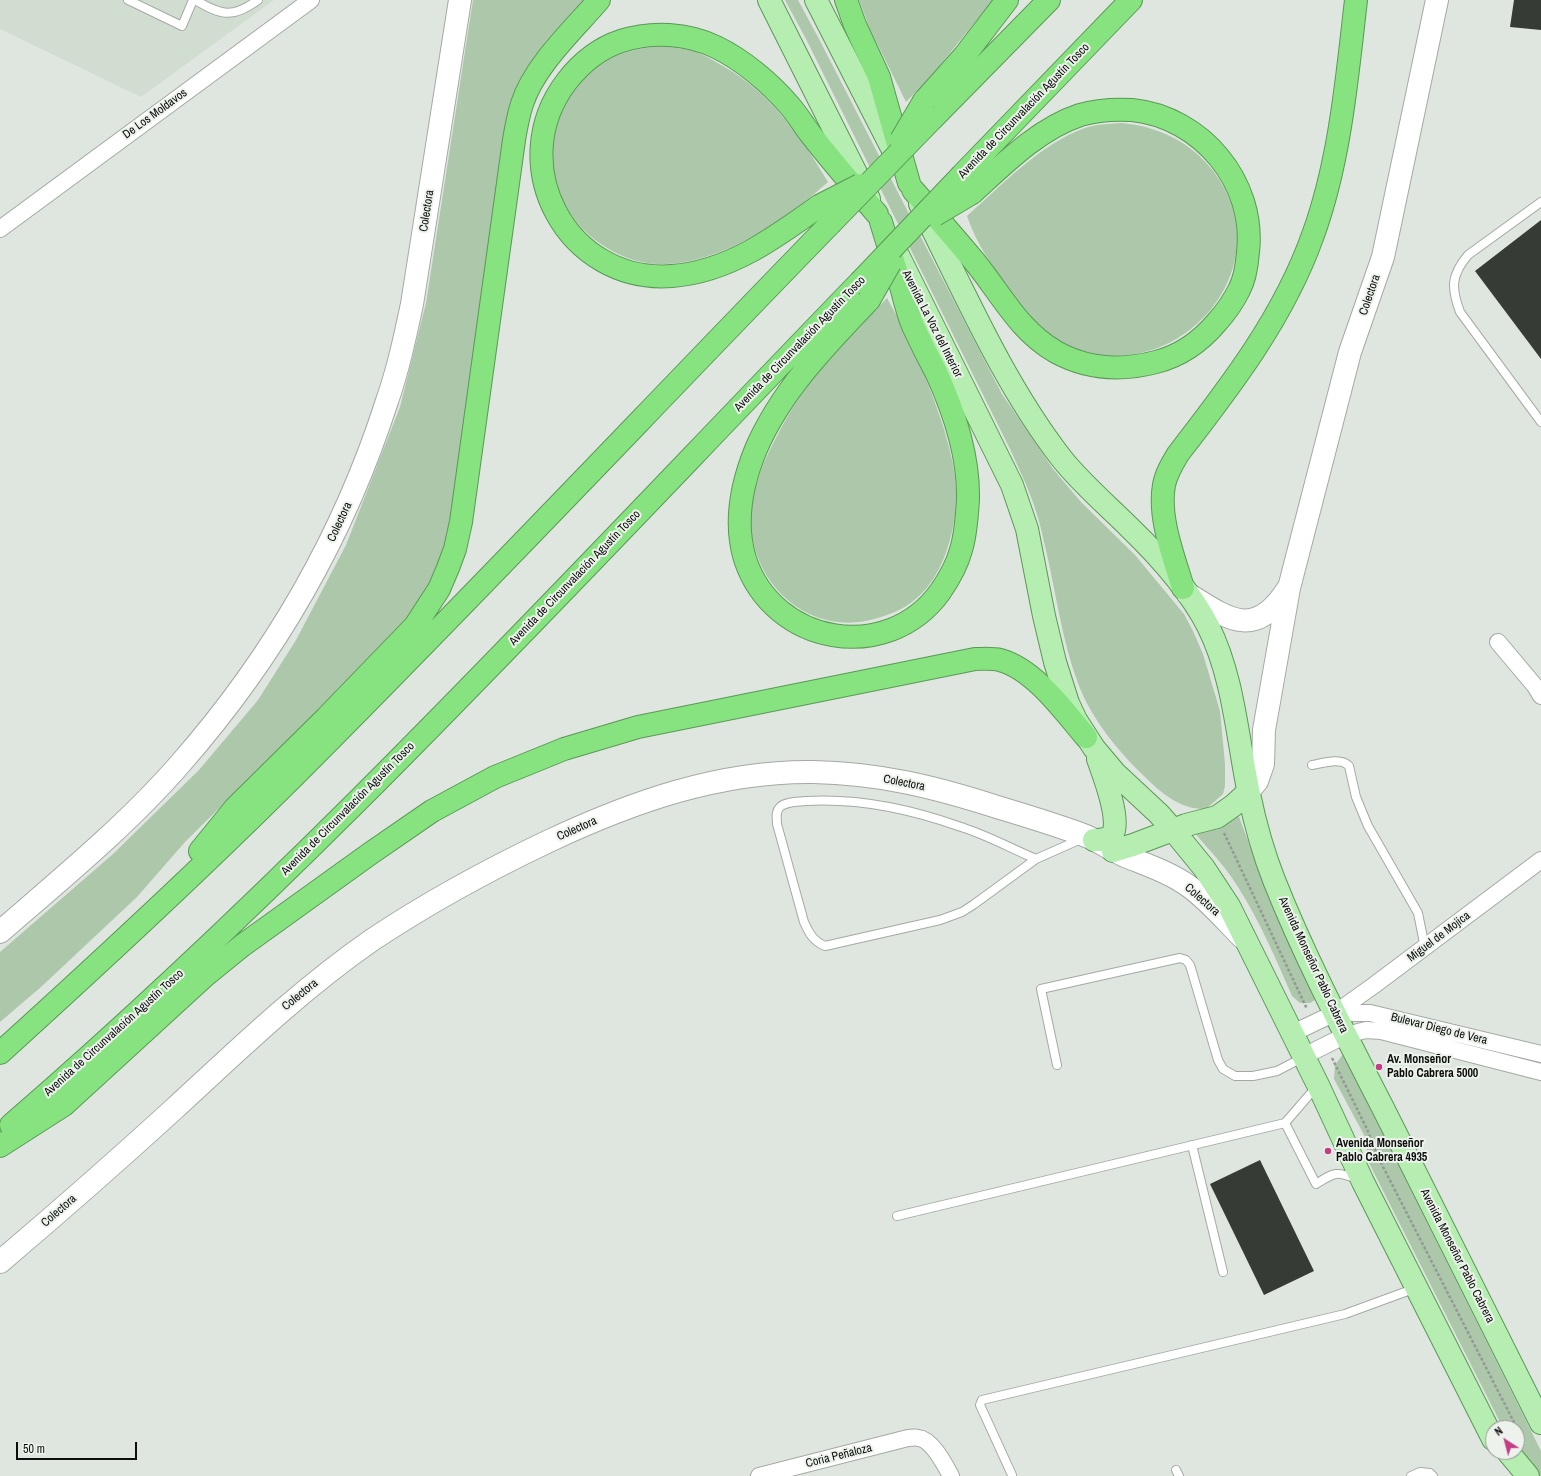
<!DOCTYPE html>
<html>
<head>
<meta charset="utf-8">
<style>
	body { margin:0 }
	#map { position:relative; width:1541px; height:1476px; overflow:hidden; background:#dfe6df; font-family:"Archivo Narrow",sans-serif }
	canvas { display:block }
	.north { position:absolute; left:1485px; top:1420px; width:40px; height:40px; box-sizing:border-box; background:#edf3ec; border:1px solid #939792; border-radius:50%; rotate:324deg; font-size:11px; font-weight:700; line-height:16px; text-align:center; color:#0c0e0c }
	.north::after { content:''; display:block; margin:auto; width:14px; height:18px; background:#c33e83; clip-path:polygon(50% 0,100% 100%,50% 72%,0 100%) }
	.scale { position:absolute; left:16px; top:1442px; width:121px; height:18px; box-sizing:border-box; border:2px solid #0c0e0c; border-top:0; padding-left:5px; font-size:12px; line-height:14px; white-space:nowrap; color:#0c0e0c; -webkit-text-stroke:3px #edf3ec; paint-order:stroke }
</style>
</head>
<body>
<div id="map">
<canvas width="1541" height="1476"></canvas>
<div class="north">N</div>
<div class="scale">50 m</div>
</div>
<script>
const ctx = document.querySelector('canvas').getContext('2d');
ctx.lineJoin = 'round';
function fillPath(path, color) { ctx.fillStyle = color; ctx.fill(path, 'evenodd'); }
function trace(path, color, width, dash) { ctx.strokeStyle = color; ctx.lineWidth = width; ctx.lineCap = dash ? 'butt' : 'round'; ctx.setLineDash(dash || []); ctx.stroke(path); }
function label(font, color, halo, rows, align = 'center') {
  ctx.font = font + ' "Archivo Narrow",sans-serif'; ctx.lineWidth = 4; ctx.setLineDash([]); ctx.textBaseline = 'middle'; ctx.strokeStyle = halo; ctx.fillStyle = color; for (const [text, x, y, turn = 0] of rows) {
    ctx.save(); ctx.translate(x, y); ctx.rotate((+turn || 0) * Math.PI / 180); ctx.textAlign = isNaN(turn) ? turn : align; if (halo) ctx.strokeText(text, 0, 0); ctx.fillText(text, 0, 0); ctx.restore();
  }
}
fillPath(new Path2D(`
	M0,0H274L141,97L0,29Z`), '#d1ddd0');
fillPath(new Path2D(`
	M473,0H585L531,68L454,517L436,568L422,596L404,625L185,842L137,897L41,987L0,1022V952L113,854L199,770L258,700L296,640L346,545L400,407L426,303Z
	M785,0H798L819,39L978,348L1002,394L1053,469L1081,502L1135,555L1184,614L1193,631L1203,654L1220,711L1225,764V786L1223,794L1206,809C1181,810 1161,793 1144,776C1118,751 1093,721 1079,686C1061,639 1056,590 1044,542C1040,521 1033,501 1025,482L1010,449L807,41Z
	M859,0H993L927,81L906,102L870,29Z
	M660,46C672,47 684,48 696,52C705,55 714,61 723,66C770,93 801,136 828,182C785,220 720,265 660,264C639,264 618,256 601,244C535,200 537,99 608,60C624,51 641,48 660,46Z
	M1121,123C1158,126 1191,142 1214,172C1288,271 1170,396 1064,343C1040,331 1022,308 1007,286C991,264 976,243 967,216C1002,185 1040,144 1085,128C1096,124 1109,124 1121,123Z
	M887,298C910,339 929,382 943,426C950,449 957,475 956,499C955,535 942,580 912,602C902,610 890,614 878,618C812,639 750,586 751,518C751,504 755,490 759,477C763,463 770,449 777,436C805,380 845,343 887,298Z
	M1238,814L1268,896L1315,1000L1310,1003H1300L1292,996C1276,959 1260,922 1238,887C1226,867 1209,850 1194,832C1217,829 1220,827 1238,814Z
	M1343,1054L1541,1451V1476H1538L1517,1449V1428H1503L1368,1161L1365,1137L1334,1079L1335,1065Z`), '#adc7ab');
fillPath(new Path2D(`
	M1514,0H1541V30L1510,27Z
	M1541,220V359L1475,271Z
	M1260,1160L1314,1271L1264,1295L1210,1184Z`), '#363b36');
const lane = new Path2D(`
	M128,0L182,26L193,0
	M195,0C221,15 232,19 258,0
	M1541,202L1468,255C1451,275 1451,288 1460,312L1541,422
	M1312,765C1323,763 1341,757 1349,766L1356,797L1368,826L1418,913L1425,948
	M1036,859L973,905L962,912L940,920L825,946C813,941 809,933 804,922L777,824C777,818 775,812 780,807C787,801 798,802 806,801C858,798 910,809 958,826C985,834 1010,848 1036,859L1081,839
	M1057,1065L1041,989L1180,958L1186,960L1190,965L1218,1060L1223,1069L1235,1076H1253L1277,1071L1304,1057
	M1285,1123L1317,1086
	M1192,1145L1223,1272
	M897,1216L1285,1123L1316,1184C1335,1172 1336,1171 1357,1179
	M1176,1470L1179,1476
	M1012,1475L980,1405L982,1400L1345,1314L1416,1288
	M1411,1476L1420,1472L1430,1473L1433,1476`);
const street = new Path2D(`
	M0,229L311,0
	M1498,642L1535,686L1541,696
	M1335,1013H1370L1541,1054
	M1293,1033L1335,1013L1373,986L1541,860
	M1304,1056L1346,1035L1366,1030L1381,1031L1541,1072
	M759,1476L908,1438C911,1438 915,1437 918,1438C932,1439 945,1465 951,1476`);
const secondary = new Path2D(`
	M1188,594C1228,619 1255,640 1287,590
	M1248,792L1257,781L1263,764L1264,730L1289,588L1350,352L1383,257L1437,0
	M0,932C61,879 127,825 180,764C273,658 344,535 387,401C398,370 405,337 412,304L460,0
	M0,1262C59,1212 117,1161 174,1109C238,1050 300,990 372,940C429,902 488,870 549,841C632,802 719,771 813,772C878,773 935,787 997,807C1027,816 1057,825 1086,836C1100,842 1112,850 1125,856C1147,865 1171,873 1190,887C1209,901 1225,920 1242,937`);
const primary = new Path2D(`
	M769,0L869,199
	M816,0L896,156
	M920,204C963,289 1003,383 1062,459C1082,484 1107,505 1130,528C1159,556 1189,589 1208,626C1234,678 1237,737 1249,794C1255,823 1263,852 1274,880C1305,958 1344,1032 1382,1106C1435,1212 1488,1317 1541,1423
	M898,255L1012,485L1027,529L1044,616L1055,662L1068,703L1076,720L1094,748L1115,773L1159,814L1173,830L1204,868L1229,906L1318,1085L1363,1182L1493,1439
	M1094,840C1100,840 1107,840 1112,835C1122,822 1103,773 1098,759
	M1113,851L1133,845L1186,825L1217,817L1234,805L1248,792
	M1508,1452L1528,1476`);
const highway = new Path2D(`
	M846,0L855,25L879,77L909,183
	M924,101L965,55L1007,0
	M933,118L1049,0
	M962,175L1131,0
	M913,190C934,214 955,238 975,262C1001,294 1019,331 1056,352C1087,369 1122,371 1156,362C1180,356 1201,341 1217,322C1226,312 1233,302 1239,290C1245,279 1247,265 1248,252C1256,183 1202,117 1132,110C1115,109 1097,110 1080,115C1038,129 1004,164 972,193
	M819,206C775,238 728,272 672,276C567,284 503,164 567,81C581,63 600,48 621,41C652,31 687,33 716,47C743,60 770,83 789,105C798,115 804,126 812,136C833,163 855,188 877,214
	M869,300C826,345 781,391 756,449C742,483 734,523 745,559C773,645 887,665 940,592C949,579 957,565 961,550C966,534 967,516 968,499C969,455 954,411 936,372C928,357 920,341 913,326C908,314 905,302 902,290C895,267 888,245 881,222
	M1183,588C1174,557 1158,518 1164,485C1166,474 1172,464 1178,454C1230,387 1284,317 1313,235C1340,161 1347,78 1356,0
	M200,851L235,808L326,718L415,626L439,589L448,568L455,549L461,522L514,140C516,128 518,116 522,104C534,66 573,30 599,0
	M0,1053C95,967 189,880 279,791C466,605 646,413 830,224
	M11,1125C313,864 583,568 860,282
	M0,1146L64,1105L206,975L243,945L371,853L432,811L495,777L564,749L638,727L975,659C983,659 992,658 1000,660C1034,669 1064,711 1086,737`);
trace(lane, '#a4aaa3', 10);
trace(street, '#a4aaa3', 18);
trace(secondary, '#a4aaa3', 24);
trace(primary, '#5b9857', 24);
trace(highway, '#5b9857', 24);
trace(new Path2D(`
	M1224,833L1307,1009
	M1332,1058L1367,1129L1378,1157L1517,1428
	M1517,1429L1522,1438`), '#939993', 2.5, [3, 2]);
trace(lane, '#fff', 8);
trace(street, '#fff', 16);
trace(secondary, '#fff', 22);
trace(primary, '#b6eeb2', 22);
trace(highway, '#86e37f', 22);
const highwayBridge = new Path2D(`
	M901,140L924,101
	M819,206L860,185
	M935,215L972,193
	M830,224L933,118
	M860,282L962,175
	M869,300L890,263`);
trace(highwayBridge, '#5b9857', 24, []);
trace(highwayBridge, '#86e37f', 22);
for (const [x, y, r, color] of [
	[1379,1067,4,"#c33e83"],
	[1328,1151,4,"#c33e83"]
]) { const dot = new Path2D(); dot.arc(x, y, r, 0, 2 * Math.PI); ctx.fillStyle = color; ctx.fill(dot); trace(dot, '#edf3ec', 1.5); }
label('12px', '#0c0e0c', '#edf3ec', [
	["Avenida de Circunvalación Agustín Tosco",1024,111,-46],
	["De Los Moldavos",155,114,-36],
	["Colectora",427,211,-81],
	["Colectora",1370,295,-71],
	["Avenida La Voz del Interior",932,324,63],
	["Avenida de Circunvalación Agustín Tosco",800,344,-46],
	["Colectora",340,522,-65],
	["Avenida de Circunvalación Agustín Tosco",575,578,-46],
	["Colectora",904,783,11],
	["Avenida de Circunvalación Agustín Tosco",348,809,-45],
	["Colectora",577,829,-24],
	["Colectora",1202,900,41],
	["Miguel de Mojica",1439,937,-37],
	["Avenida Monseñor Pablo Cabrera",1313,965,65],
	["Colectora",300,995,-39],
	["Bulevar Diego de Vera",1439,1029,14],
	["Avenida de Circunvalación Agustín Tosco",114,1033,-42],
	["Colectora",59,1211,-41],
	["Avenida Monseñor Pablo Cabrera",1457,1256,63],
	["Coria Peñaloza",839,1456,-14]
]);
label('bold 12px', '#0c0e0c', '#edf3ec', [
	["Av. Monseñor",1387,1060],
	["Pablo Cabrera 5000",1387,1074],
	["Avenida Monseñor",1336,1144],
	["Pablo Cabrera 4935",1336,1158]
], 'left');
</script>
</body>
</html>
